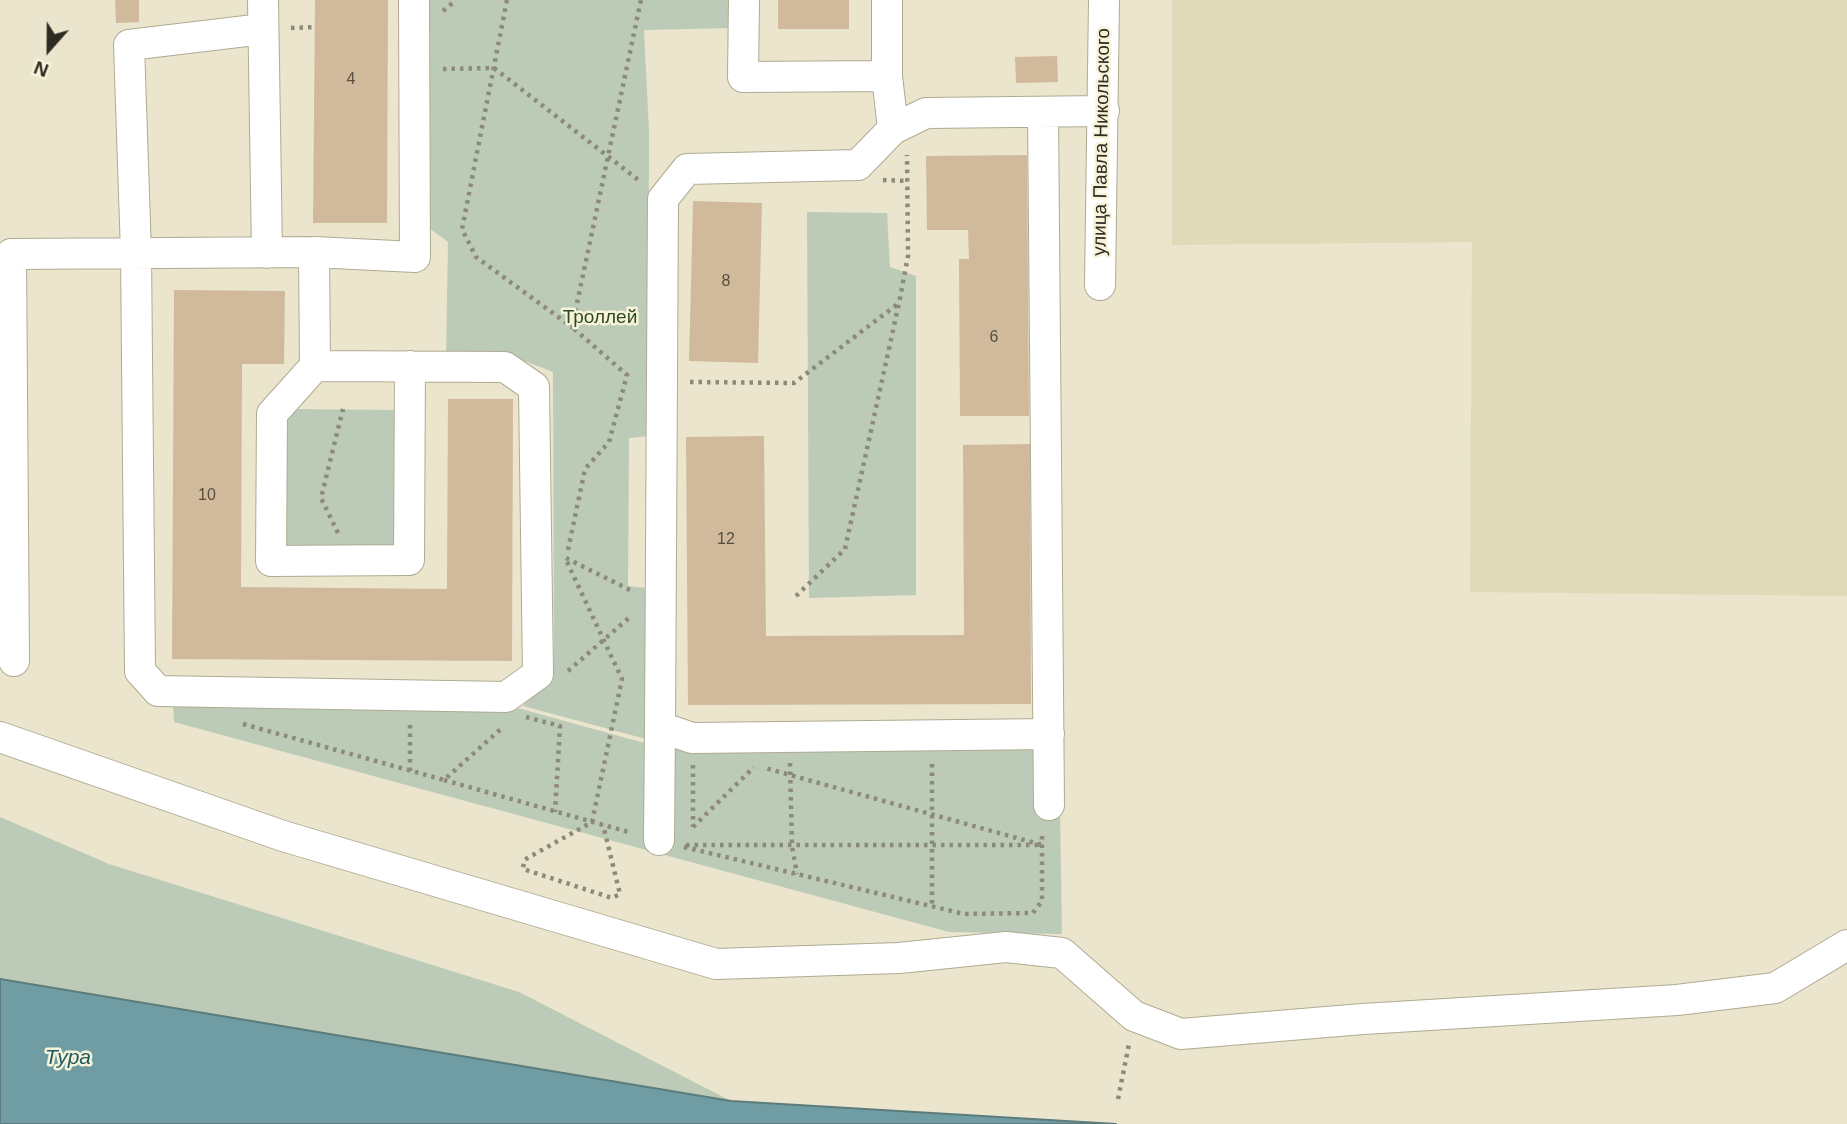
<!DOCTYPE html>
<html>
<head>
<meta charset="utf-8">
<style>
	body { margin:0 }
	#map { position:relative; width:1847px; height:1124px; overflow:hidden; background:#eae5cc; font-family:Helvetica,sans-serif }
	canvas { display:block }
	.north { position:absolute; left:14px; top:14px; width:70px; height:70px; -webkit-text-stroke:5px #f7f3d9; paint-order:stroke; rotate:201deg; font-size:19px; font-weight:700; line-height:28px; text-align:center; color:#2d2b22 }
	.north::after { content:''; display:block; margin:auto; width:24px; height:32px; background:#2d2b22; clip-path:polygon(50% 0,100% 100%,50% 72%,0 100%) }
</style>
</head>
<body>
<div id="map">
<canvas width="1847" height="1124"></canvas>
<div class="north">N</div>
</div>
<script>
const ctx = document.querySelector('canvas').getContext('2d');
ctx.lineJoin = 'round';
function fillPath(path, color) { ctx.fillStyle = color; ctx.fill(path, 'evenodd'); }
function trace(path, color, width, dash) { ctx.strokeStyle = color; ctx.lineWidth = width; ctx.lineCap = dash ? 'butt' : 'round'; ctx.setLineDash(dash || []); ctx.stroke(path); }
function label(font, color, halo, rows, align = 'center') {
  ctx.font = font + ' Helvetica,sans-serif'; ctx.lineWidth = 5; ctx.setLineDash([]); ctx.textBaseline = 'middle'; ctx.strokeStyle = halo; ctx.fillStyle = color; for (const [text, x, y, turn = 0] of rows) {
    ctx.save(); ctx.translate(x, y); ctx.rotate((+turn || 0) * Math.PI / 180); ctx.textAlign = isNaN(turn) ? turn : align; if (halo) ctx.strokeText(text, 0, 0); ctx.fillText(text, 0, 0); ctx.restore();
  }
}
fillPath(new Path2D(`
	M1172,0H1847V596L1470,592L1472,242L1172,245Z`), '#e0dab9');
fillPath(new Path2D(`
	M424,0H732L733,28L644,30L649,131L648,436L629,438L628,586L647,588L646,739L523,706L554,668L553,372L522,360L446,359L448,242L421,222Z
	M807,212L887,213L890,267L916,276V595L809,598Z
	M285,409L395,410L394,551L284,550Z
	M173,702L514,707L648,744L1059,746L1062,934L949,932L174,722Z
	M0,817L109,864L519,992L731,1101L0,979Z`), '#bbcbb7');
const water = new Path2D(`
	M0,979L731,1101L1116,1124H0Z`);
fillPath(water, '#709da3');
trace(water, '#5c7b7c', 2);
fillPath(new Path2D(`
	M115,0H139V22L116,23Z
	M315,0H388L387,223H313Z
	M778,0H849V29H778Z
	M1057,56L1058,82L1016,83L1015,57Z
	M1027,155L1029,416H960L959,259H969L968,230H927L926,156Z
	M693,201L762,203L758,363L689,361Z
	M174,290L285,291L284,364H242L241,587L447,589L448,399H513L512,661L172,659Z
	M764,436L766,636L964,635L963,445L1030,444L1031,704L688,705L686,437Z`), '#d0ba9b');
const minor = new Path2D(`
	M263,0L267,253
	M744,0L743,77L887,76
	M887,0V76L893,129
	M1043,112L1049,805
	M314,252L415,257L414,0
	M1100,285L1104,0
	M315,366L272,414L271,561L409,560L410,366
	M14,661L11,254C112,253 213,253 314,252L315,366L505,367L534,387L538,674L506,697L158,691L140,671L136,253L129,45L263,29
	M1049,734L692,738L660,727L663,199L687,169L858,165L893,129L926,113L1104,111
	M0,737L283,836L716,964L899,958L1006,947L1062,953L1134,1016L1181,1034L1363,1019L1677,1000L1775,988L1847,945
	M659,840L660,727`);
trace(minor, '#afab93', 32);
trace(new Path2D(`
	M507,0L462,229L476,257L572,327L641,0
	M443,11L456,0
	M291,28L315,27
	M443,69L494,68L641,182
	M883,180L907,181
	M690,382L794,383L899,303
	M338,533L321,498L343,409
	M568,550L585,469L609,442L627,375L572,327
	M566,558L632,591
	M567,562L622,679L592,822L524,860L523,869L612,898L620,894L603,825
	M796,596L845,549L899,303L908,256L907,155
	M568,671L630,617
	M526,717L560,726L555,812
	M243,724L444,780L503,727
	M790,763L792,846L797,874
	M932,764V906
	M693,765V827
	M410,771V723
	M444,780L632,833
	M693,827L754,767
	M686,845H1042L765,768
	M684,847L964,914L1033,913L1042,901V833
	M1118,1099L1129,1044`), '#8d8a79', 4.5, [3.5, 5]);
trace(minor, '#fff', 30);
label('16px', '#564f40', null, [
	["4",351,80],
	["8",726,282],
	["6",994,338],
	["10",207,496],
	["12",726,540]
]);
label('19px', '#2d2b22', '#f7f3d9', [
	["улица Павла Никольского",1102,142,-89]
]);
label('19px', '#2c4d23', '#f7f3d9', [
	["Троллей",600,318]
]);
label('italic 21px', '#1d5b63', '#f7f3d9', [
	["Тура",68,1058]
]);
</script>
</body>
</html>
